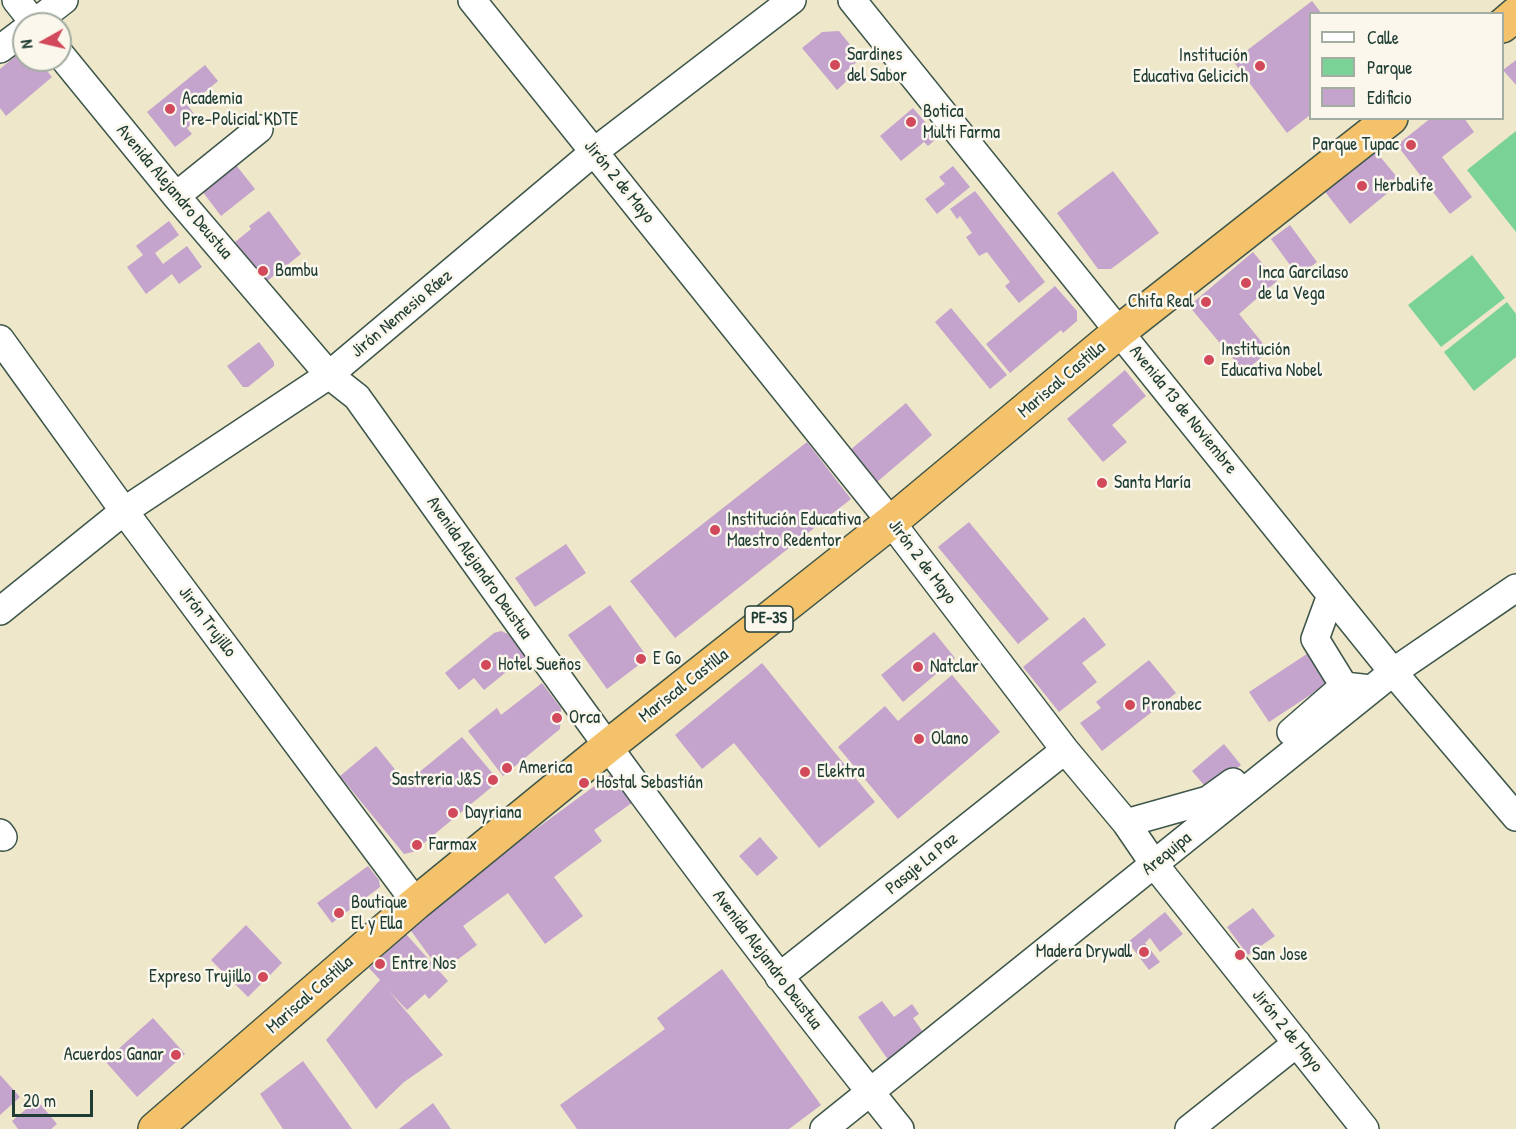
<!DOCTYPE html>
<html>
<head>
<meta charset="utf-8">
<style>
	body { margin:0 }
	#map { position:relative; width:1516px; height:1129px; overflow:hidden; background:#eee7ca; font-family:"Patrick Hand",sans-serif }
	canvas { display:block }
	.legend { position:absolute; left:1309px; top:12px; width:195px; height:108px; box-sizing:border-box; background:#fbf7ec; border:2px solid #a3ada2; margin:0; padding:8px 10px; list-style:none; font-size:18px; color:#1f3d34 }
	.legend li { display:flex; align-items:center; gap:12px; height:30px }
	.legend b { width:30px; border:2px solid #a3ada2 }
	.north { position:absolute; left:12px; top:12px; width:60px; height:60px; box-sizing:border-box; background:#fbf7ec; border:2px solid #a3ada2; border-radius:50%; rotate:262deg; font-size:16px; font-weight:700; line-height:24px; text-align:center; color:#1f3d34 }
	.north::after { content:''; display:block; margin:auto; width:21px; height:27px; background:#d1495b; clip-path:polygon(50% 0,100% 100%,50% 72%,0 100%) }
	.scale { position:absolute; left:12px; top:1090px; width:81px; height:27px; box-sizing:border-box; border:3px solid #1f3d34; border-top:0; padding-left:8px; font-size:18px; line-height:21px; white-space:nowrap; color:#1f3d34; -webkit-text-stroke:4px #fbf7ec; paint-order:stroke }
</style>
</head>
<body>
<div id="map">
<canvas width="1516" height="1129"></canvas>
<ul class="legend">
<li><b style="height:8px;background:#fff"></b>Calle</li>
<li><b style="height:16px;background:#7bd297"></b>Parque</li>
<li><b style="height:16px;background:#c4a3cc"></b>Edificio</li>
</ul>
<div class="north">N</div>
<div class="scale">20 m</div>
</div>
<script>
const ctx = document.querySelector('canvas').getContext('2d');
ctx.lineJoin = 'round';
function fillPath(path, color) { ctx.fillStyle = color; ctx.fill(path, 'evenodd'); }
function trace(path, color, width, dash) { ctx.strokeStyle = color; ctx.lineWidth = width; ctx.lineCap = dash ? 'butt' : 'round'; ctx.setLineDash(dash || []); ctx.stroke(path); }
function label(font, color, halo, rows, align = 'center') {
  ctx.font = font + ' "Patrick Hand",sans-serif'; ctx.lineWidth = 5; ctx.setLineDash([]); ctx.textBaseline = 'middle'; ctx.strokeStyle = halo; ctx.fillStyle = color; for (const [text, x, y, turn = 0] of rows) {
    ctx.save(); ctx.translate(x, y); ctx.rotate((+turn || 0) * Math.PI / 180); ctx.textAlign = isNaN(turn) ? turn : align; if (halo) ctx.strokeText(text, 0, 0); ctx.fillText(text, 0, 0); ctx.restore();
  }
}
fillPath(new Path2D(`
	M1516,131V232L1467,170Z
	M1472,255L1505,298L1441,347L1408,305Z
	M1507,302L1516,314V357L1474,391L1444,352Z`), '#7bd297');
fillPath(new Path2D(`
	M1312,1L1322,14H1310V115L1287,133L1233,61Z
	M839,31L861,58L844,73L849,79L837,90L802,48L822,32Z
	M24,49V60H38L52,77L6,116L0,108V69Z
	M1516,60V85L1503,70Z
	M205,65L218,81L188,106L198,119L187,128L192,134L175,147L147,112Z
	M913,108L938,137L928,146L924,142L901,161L880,136Z
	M1431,118H1464L1474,132L1442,157L1472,197L1450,214L1397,145Z
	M1373,148L1401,182L1350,224L1323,189Z
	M232,160L255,189L221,216L199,187Z
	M953,166L970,187L937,214L925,199L945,184L939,177Z
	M1113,171L1159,233L1111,269H1098L1057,213Z
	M975,191L1045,282L1019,303L1005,286L1010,282L987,252L979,256L966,237L972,233L960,216L957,219L950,209Z
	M269,211L301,254L266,282L235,242L251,229L249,226Z
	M169,221L179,235L155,253L163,264L187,246L202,267L179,284L172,274L146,294L127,267L143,255L136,246Z
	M1290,225L1317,262L1298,276L1271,239Z
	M1253,252L1277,281L1239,314L1269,351L1244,372L1189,306Z
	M1055,286L1077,311V321L1063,333L1061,330L1010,373L986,344Z
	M951,308L1007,375L990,389L935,322Z
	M259,342L274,362V366L248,387H243L227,366Z
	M1125,370L1146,396L1112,425L1127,442L1103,462L1067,419Z
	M906,403L932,435L877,482L849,451Z
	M807,442L851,499L675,638L630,581Z
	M969,522L1049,619L1018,644L938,547Z
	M566,544L586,573L535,607L515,578Z
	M610,605L648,658L607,689L568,635Z
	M1084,617L1106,645L1082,663L1097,682L1059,712L1023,667Z
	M501,631L508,634L526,656L484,690L474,678L459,690L445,673L494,633Z
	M934,632L955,658L903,702L881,675Z
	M1316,648L1336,678L1269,722L1249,692Z
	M1149,660L1176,693L1102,751L1080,723L1101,708L1096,702Z
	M762,663L875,802L819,848L734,743L702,769L675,735Z
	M952,675L1000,732L898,819L838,747L885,706L898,721Z
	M542,683L561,708L560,729L503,776L468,731L497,708L501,715Z
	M462,737L499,781L413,852L404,854L340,776L376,746L406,783Z
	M1224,744L1241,765L1209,791L1192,771Z
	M615,771L636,800L594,830L602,841L554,877L583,916L545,944L508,893L463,926L477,945L441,972L409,928L442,898Z
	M760,837L778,858L757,876L739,856Z
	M368,866L379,880L380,887L332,923L317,903Z
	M1253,908L1275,936L1248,955L1227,927Z
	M1165,912L1183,934L1160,952L1150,938L1145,943L1160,962L1149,970L1128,942Z
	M246,925L282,963L248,997L211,960Z
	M406,934L448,981L429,999L425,994L407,1010L388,990L443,1055L404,1082L376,1109L326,1040L380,980L369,968Z
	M722,969L821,1105L789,1129H577L560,1105L665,1029L657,1018Z
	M882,1001L894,1017L912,1004L919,1014L913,1018L925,1035L889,1061L858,1017Z
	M153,1018L185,1054L137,1097L105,1061Z
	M303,1061L352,1129H283L260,1094Z
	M0,1075L20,1097L0,1115Z
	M37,1100L57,1124L51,1129H18L12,1121Z
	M433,1103L451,1129H399Z`), '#c4a3cc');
const minor = new Path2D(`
	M16,0L35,24
	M472,0L891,522L1065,750L1126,823L1154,864L1365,1129
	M852,0L1393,672L1516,817
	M33,24L64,0
	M0,49L24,31
	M60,54L176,196L329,375L357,397C534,645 709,893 900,1129
	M176,196L259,129
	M0,339L124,511L416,903
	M1331,595L1315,639L1344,686
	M0,611L124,511L329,375L595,151L792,0
	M1291,732L1344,686L1371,689
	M1126,823L1208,800L1233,782
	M0,833L3,837
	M779,977L1065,750
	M824,1129L1393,672L1516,588
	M1189,1129L1297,1043`);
const highway = new Path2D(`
	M1502,26L1516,14
	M155,1129L416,903L607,747L891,522L1120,331L1391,118`);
trace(minor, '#3e564a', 30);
trace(highway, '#3e564a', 36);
trace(minor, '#fff', 27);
trace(highway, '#f3c26a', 33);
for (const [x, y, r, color] of [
	[835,65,6,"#d1495b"],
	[1260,66,6,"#d1495b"],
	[170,109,6,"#d1495b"],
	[911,122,6,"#d1495b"],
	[1411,145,6,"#d1495b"],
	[1362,186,6,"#d1495b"],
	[263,271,6,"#d1495b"],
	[1246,283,6,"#d1495b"],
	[1206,302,6,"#d1495b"],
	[1209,360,6,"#d1495b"],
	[1102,483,6,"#d1495b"],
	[715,530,6,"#d1495b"],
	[641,659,6,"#d1495b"],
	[486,665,6,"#d1495b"],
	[918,667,6,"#d1495b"],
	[1130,705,6,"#d1495b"],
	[557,718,6,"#d1495b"],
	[919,739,6,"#d1495b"],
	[507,768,6,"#d1495b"],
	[805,772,6,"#d1495b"],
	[493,780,6,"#d1495b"],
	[584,783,6,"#d1495b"],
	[453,813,6,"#d1495b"],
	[417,845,6,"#d1495b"],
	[339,913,6,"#d1495b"],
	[1144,952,6,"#d1495b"],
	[1240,955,6,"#d1495b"],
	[380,964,6,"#d1495b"],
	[263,977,6,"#d1495b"],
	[176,1055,6,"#d1495b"]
]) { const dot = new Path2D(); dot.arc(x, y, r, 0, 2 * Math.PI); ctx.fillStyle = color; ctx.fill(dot); trace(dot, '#fbf7ec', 2); }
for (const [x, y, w] of [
	[769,619,48]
]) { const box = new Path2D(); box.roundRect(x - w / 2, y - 13, w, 26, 4.5); ctx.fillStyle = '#fbf7ec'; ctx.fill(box); trace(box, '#1f3d34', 1.5); }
label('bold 16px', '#1f3d34', null, [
	["PE-3S",769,619]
]);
label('18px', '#1f3d34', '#fbf7ec', [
	["Sardines",847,55],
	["del Sabor",847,76],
	["Institución",1248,56,"right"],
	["Educativa Gelicich",1248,77,"right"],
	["Academia",182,99],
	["Pre-Policial KDTE",182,120],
	["Botica",923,112],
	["Multi Farma",923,133],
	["Parque Tupac",1399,145,"right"],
	["Herbalife",1374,186],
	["Bambu",275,271],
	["Inca Garcilaso",1258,273],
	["de la Vega",1258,294],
	["Chifa Real",1194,302,"right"],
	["Institución",1221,350],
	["Educativa Nobel",1221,371],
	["Santa María",1114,483],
	["Institución Educativa",727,520],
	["Maestro Redentor",727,541],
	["E Go",653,659],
	["Hotel Sueños",498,665],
	["Natclar",930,667],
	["Pronabec",1142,705],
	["Orca",569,718],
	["Olano",931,739],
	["America",519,768],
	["Elektra",817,772],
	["Sastreria J&S",481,780,"right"],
	["Hostal Sebastián",596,783],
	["Dayriana",465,813],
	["Farmax",429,845],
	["Boutique",351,903],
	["El y Ella",351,924],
	["Madera Drywall",1132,952,"right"],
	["San Jose",1252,955],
	["Entre Nos",392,964],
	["Expreso Trujillo",251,977,"right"],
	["Acuerdos Ganar",164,1055,"right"]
], 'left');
label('18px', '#1f3d34', '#fbf7ec', [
	["Jirón 2 de Mayo",619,182,51],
	["Avenida Alejandro Deustua",174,192,50],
	["Jirón Nemesio Ráez",402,314,-40],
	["Mariscal Castilla",1062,380,-40],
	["Avenida 13 de Noviembre",1183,410,51],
	["Jirón 2 de Mayo",922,562,53],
	["Avenida Alejandro Deustua",479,568,55],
	["Jirón Trujillo",207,622,53],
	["Mariscal Castilla",684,686,-38],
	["Arequipa",1167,854,-39],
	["Pasaje La Paz",922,864,-39],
	["Avenida Alejandro Deustua",767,960,53],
	["Mariscal Castilla",310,995,-41],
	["Jirón 2 de Mayo",1287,1031,51]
]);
</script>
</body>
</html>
